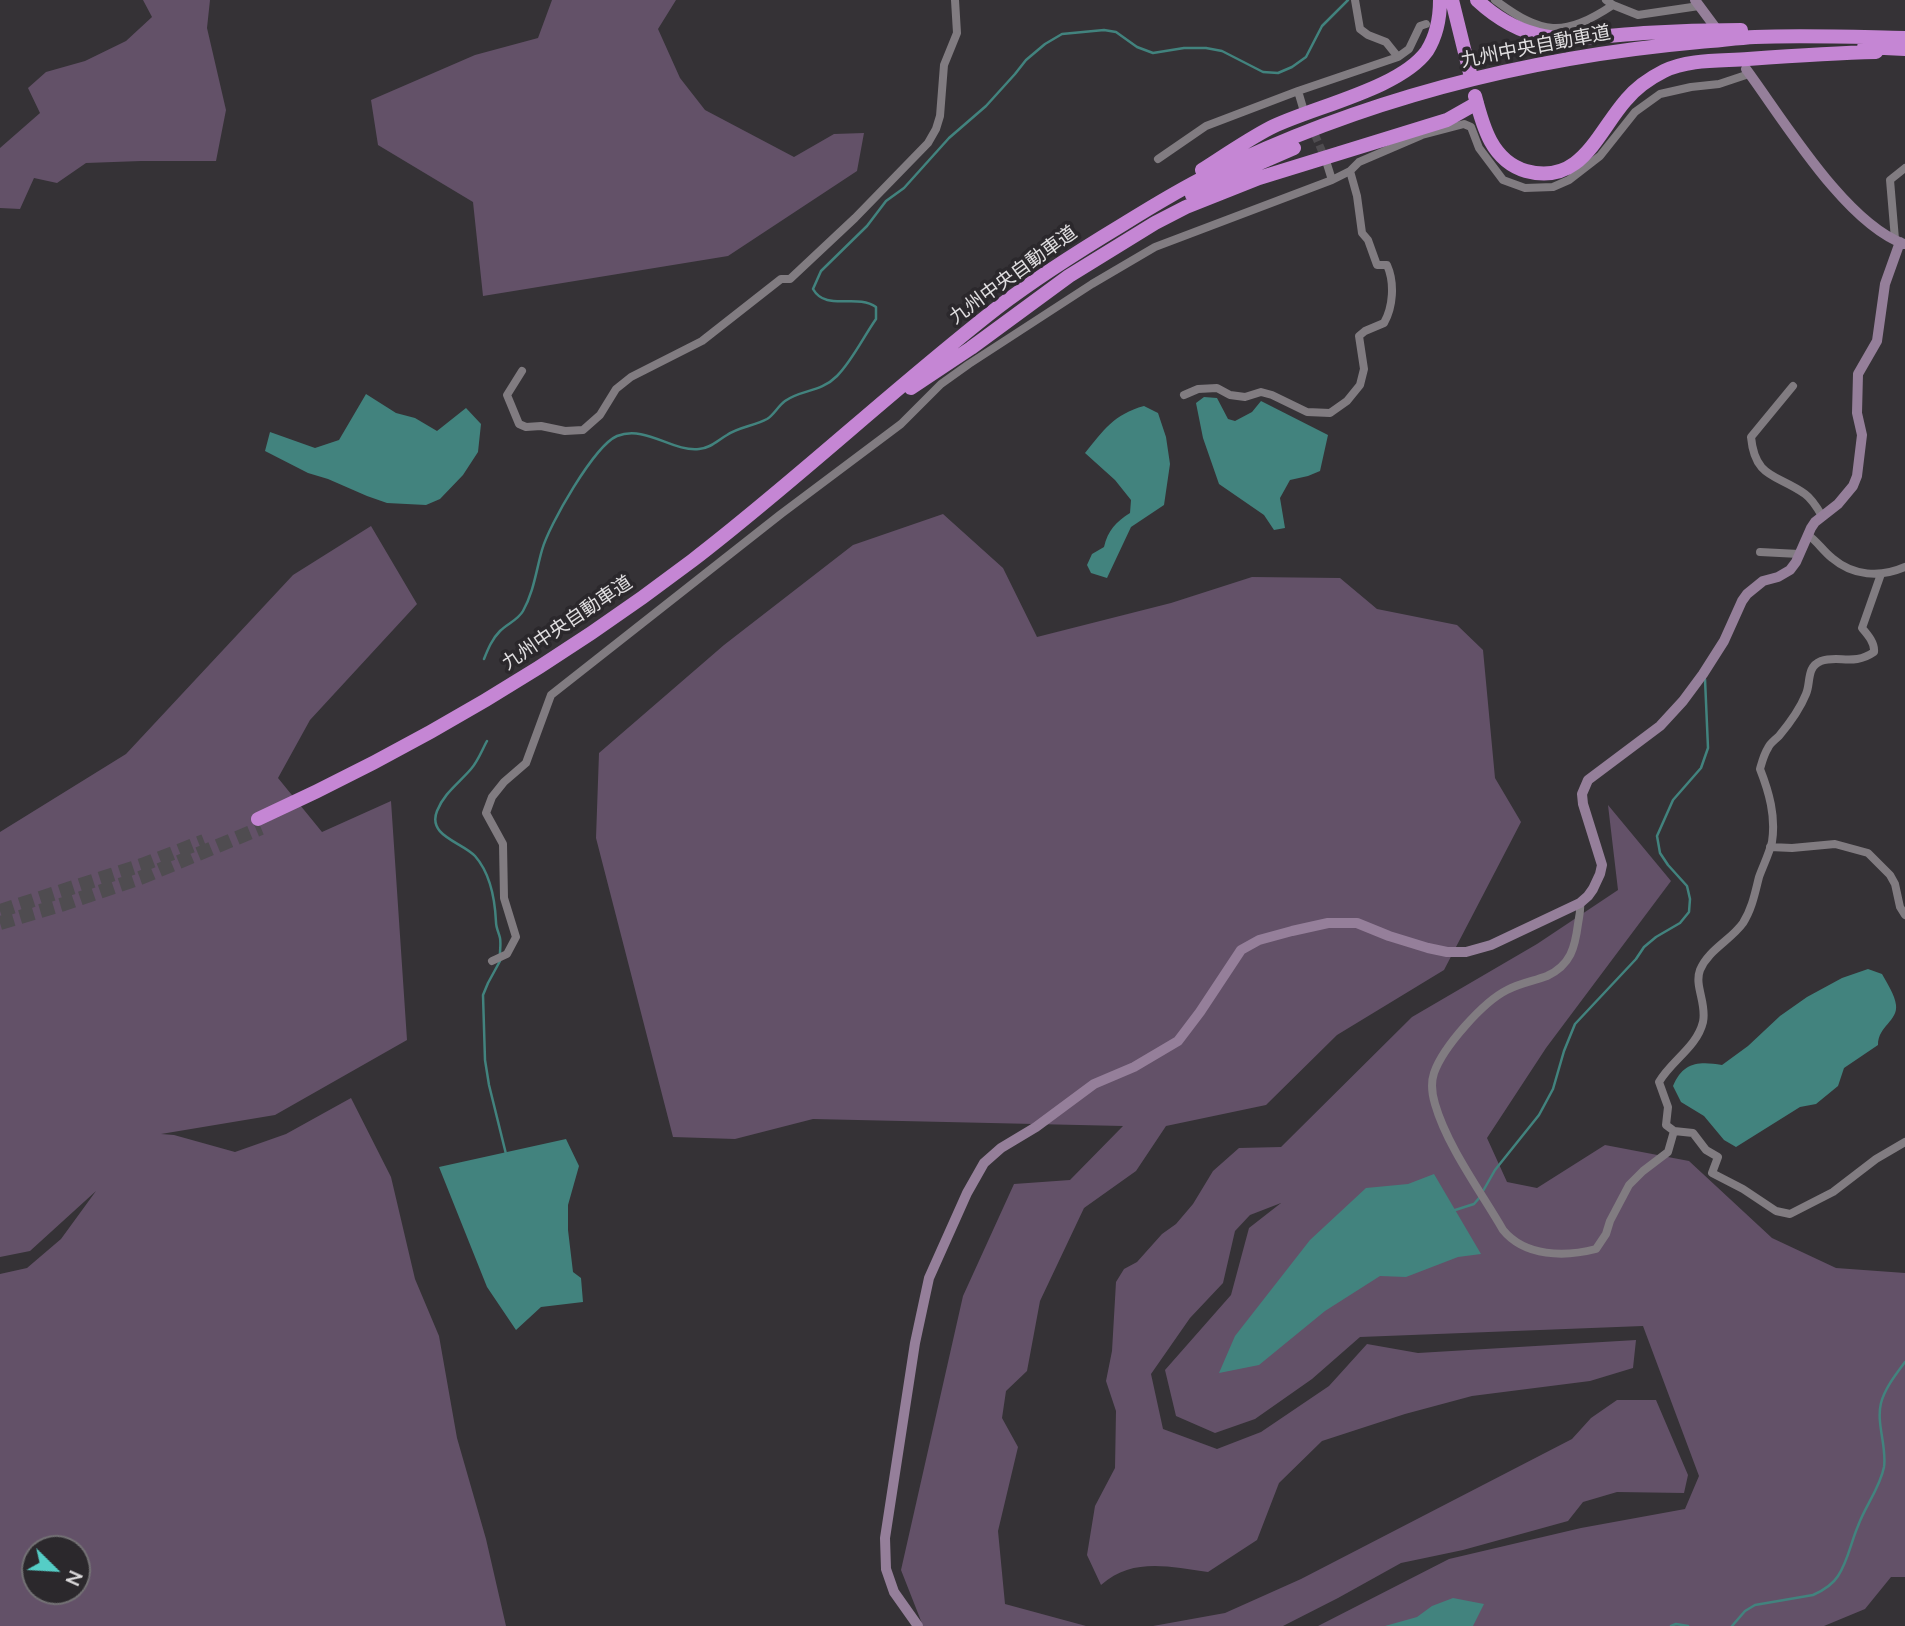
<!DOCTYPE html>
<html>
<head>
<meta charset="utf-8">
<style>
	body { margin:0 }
	#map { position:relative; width:1905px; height:1626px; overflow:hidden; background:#353236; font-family:"Nunito Sans",sans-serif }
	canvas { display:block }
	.north { position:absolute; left:21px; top:1535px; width:70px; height:70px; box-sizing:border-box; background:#2b282c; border:2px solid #737174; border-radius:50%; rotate:114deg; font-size:19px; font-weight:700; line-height:28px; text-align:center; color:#e0dee0 }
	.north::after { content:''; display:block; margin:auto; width:24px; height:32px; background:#55cdc6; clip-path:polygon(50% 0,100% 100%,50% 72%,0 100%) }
</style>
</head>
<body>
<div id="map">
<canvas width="1905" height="1626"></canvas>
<div class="north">N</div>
</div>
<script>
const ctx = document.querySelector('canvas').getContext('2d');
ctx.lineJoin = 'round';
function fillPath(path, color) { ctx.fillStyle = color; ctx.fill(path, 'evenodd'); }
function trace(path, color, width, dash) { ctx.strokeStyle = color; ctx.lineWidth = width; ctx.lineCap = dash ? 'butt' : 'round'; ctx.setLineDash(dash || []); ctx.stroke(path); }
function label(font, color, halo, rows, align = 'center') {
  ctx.font = font + ' "Nunito Sans","Noto Sans JP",sans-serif'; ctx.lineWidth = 7; ctx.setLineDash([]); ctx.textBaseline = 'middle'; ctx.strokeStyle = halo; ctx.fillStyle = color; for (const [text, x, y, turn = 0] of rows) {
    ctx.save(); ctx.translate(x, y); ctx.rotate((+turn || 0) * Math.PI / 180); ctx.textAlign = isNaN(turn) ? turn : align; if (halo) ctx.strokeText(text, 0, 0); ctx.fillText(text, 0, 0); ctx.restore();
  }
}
fillPath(new Path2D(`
	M143,0H210L207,28L226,110L216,161H141L86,163L57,183L34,178L20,209L0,208V148L40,113L28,88L46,72L85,61L126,41L152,17Z
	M552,0H676L658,29L680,78L705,110L794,157L834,134L864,133L857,171L728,256L483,296L473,202L378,145L371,100L475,55L538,38Z
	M943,514L1003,568L1037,637L1171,603L1252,577L1340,578L1377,609L1457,625L1483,650L1495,778L1521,822L1444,970L1337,1035L1266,1105L1166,1126L1136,1171L1084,1208L1040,1301L1027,1371L1006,1391L1002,1418L1018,1447L998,1531L1005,1604L1086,1626H923L901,1570L963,1296L1014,1184L1070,1180L1123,1126L813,1119L735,1139L673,1137L596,838L599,753L724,645L853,545Z
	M371,526L417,604L310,720L278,778L322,832L391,801L407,1040L275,1115L161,1134L174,1135L235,1152L286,1134L351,1098L391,1177L415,1279L439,1336L457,1438L486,1539L506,1626H0V1274L27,1268L61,1239L96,1191L30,1251L0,1257V832L126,754L293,575ZM35,1549H77V1591H35Z
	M1608,805L1671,881L1546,1048L1487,1138L1507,1182L1537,1188L1605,1145L1689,1161L1772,1238L1836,1268L1905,1273V1577H1891L1865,1609L1824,1626H1318L1449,1559L1581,1528L1685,1509L1699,1476L1643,1326L1360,1337L1312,1379L1255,1419L1215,1433L1176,1416L1165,1370L1231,1295L1249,1228L1281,1203L1250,1215L1235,1231L1223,1283L1190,1318L1151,1374L1163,1429L1217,1449L1261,1432L1329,1386L1367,1344L1418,1353L1636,1340L1633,1368L1590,1381L1472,1396L1405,1414L1322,1441L1279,1483L1257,1540L1208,1572C1169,1567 1133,1557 1101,1585L1087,1555L1095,1506L1115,1468L1116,1411L1106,1381L1112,1351L1116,1282L1124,1269L1137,1262L1162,1234L1176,1224L1193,1204L1213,1171L1239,1148L1281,1147L1412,1017L1537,944L1618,890Z
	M1617,1400H1656L1688,1475L1684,1493L1617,1492L1583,1502L1568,1521L1463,1550L1401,1563L1338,1598L1283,1626H1153L1225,1613L1301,1579L1572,1439L1591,1418Z`), '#635168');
fillPath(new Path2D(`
	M366,394L396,413L415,418L437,431L466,408L481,424L478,452L463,475L440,499L426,505L387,503L367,496L328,479L308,473L265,451L270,432L315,448L339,440Z
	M1204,397L1217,398L1228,419L1235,421L1252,412L1261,401L1328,435L1320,471L1308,476L1290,480L1280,498L1285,528L1274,530L1264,515L1219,484L1203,438L1196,403Z
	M1144,406L1158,413L1166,437L1170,464L1164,505L1131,527L1107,578L1091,573L1087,565L1092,554L1104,547C1108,530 1116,522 1130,513L1131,500L1115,480L1085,453C1103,431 1114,414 1144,406Z
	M1868,969L1882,974C1887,983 1895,995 1896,1005C1898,1021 1878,1026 1878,1045L1844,1068L1838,1086L1816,1104L1800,1107L1736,1147L1724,1140L1704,1116L1681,1102L1673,1086C1683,1062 1699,1061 1722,1065L1748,1046L1780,1016L1807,997L1842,978Z
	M566,1139L579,1166L568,1205V1230L573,1272L581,1278L583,1302L541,1307L516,1330L487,1287L439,1167Z
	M1434,1174L1481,1254L1458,1257L1406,1277L1380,1276L1325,1311L1259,1365L1219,1373L1235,1336L1310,1240L1366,1188L1408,1184Z
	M1453,1598L1484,1604L1473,1626H1385L1417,1617L1432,1606Z`), '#42837e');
trace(new Path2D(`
	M484,659C488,649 492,639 500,631C507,624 518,620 523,611C534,591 536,571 542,550C549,525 594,446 617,436C646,425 672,452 699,449C711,448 718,440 727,435C739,427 754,426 767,419C774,415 778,406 785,401C802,389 820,393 837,376C852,361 864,336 876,319V307C856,293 826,312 813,289L821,271L867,226L886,201L904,188L949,138L986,106L1015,74L1026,60L1045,44L1062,34L1104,30L1116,32L1137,47L1153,53L1184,48H1206L1222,51L1263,72L1278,73L1292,67L1306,57L1322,26L1348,0
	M487,741C482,750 478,761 471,769C459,783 444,793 437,811C427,836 462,842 475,856C490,873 495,900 496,922C496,928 499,933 500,938C501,943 500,949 500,954
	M500,961L488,983L483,995L485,1060L489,1085L506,1154
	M1483,1191L1495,1170L1539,1115L1553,1089L1564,1051L1575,1024L1636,959L1644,947L1656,937L1680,923L1689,912L1690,899L1687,886L1668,865L1660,853L1657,836L1673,800L1701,768L1708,748L1705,679
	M1452,1211L1474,1204L1480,1197
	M1671,1626L1676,1624L1688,1626
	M1732,1626L1745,1611L1755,1605L1813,1595C1822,1591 1833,1584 1838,1576C1848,1561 1851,1542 1858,1526C1865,1506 1880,1488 1884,1467C1887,1446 1876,1424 1881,1403C1885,1388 1896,1374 1905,1362`), '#42837e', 2.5);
trace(new Path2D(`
	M1305,112L1325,158`), '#4f4c50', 8, [8, 4]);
trace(new Path2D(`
	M0,911L142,865L204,841
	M0,923L64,904L140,878L261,828`), '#4f4c50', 14, [14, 7]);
trace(new Path2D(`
	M1355,0L1360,29L1368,35L1386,42L1398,57
	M1495,0C1542,35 1563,38 1613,5
	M1606,0L1613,5L1638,15L1699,6
	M1298,91L1398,57L1409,49L1420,26L1426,24
	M1158,159L1206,126L1298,91L1303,108
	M1350,171L1359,162L1422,135L1464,124L1471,127L1479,148L1503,180L1525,188L1553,187L1569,180L1600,156L1635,112L1660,94L1691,87L1719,84L1749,74
	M1895,239L1890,180L1905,168
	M522,371L507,395L519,424L526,427L541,426L565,431L583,430L600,415L616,389L631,377L702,341L781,279H790L855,218L928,143L936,129L940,116L944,65L957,33L955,0
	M1793,386L1751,437C1755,479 1777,474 1805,494C1812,499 1818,509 1822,516
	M1184,395L1198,389L1217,388L1230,395L1245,397L1261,392L1272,395L1307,412L1330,413L1347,401L1360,385L1364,369L1359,336L1365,331L1384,323C1393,307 1395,283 1387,265H1377L1368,240L1362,233L1357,196L1350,171L1332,180L1327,164
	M1808,535C1817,541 1823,551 1832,558C1853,576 1880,578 1905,567
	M1760,552L1799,554
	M1881,574L1862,628C1868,635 1875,643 1874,652C1854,666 1839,655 1821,661C1806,667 1811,683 1806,694C1800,709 1789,724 1779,736C1775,740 1770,743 1768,748C1764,754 1762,762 1760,769C1769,792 1776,816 1772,842C1769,854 1763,866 1759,877C1755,893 1752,909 1743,923C1731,940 1708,950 1700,970C1694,986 1707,1003 1703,1022C1697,1047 1671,1061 1659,1082L1668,1107L1666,1125L1674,1131L1693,1133L1706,1150L1718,1157L1712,1173L1743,1189L1776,1211L1790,1214L1833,1192L1876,1159L1905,1142
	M1770,847L1792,848L1835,844L1868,853L1890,875L1895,884L1900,907L1905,915
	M1580,903C1581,910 1579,917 1578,924C1575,947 1571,965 1547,976C1534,981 1520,983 1507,990C1483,1002 1443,1047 1434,1073C1431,1082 1432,1094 1435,1104C1447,1146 1481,1192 1503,1230C1525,1257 1565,1257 1596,1249L1606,1234L1610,1221L1629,1185L1643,1171L1668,1152L1674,1131
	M492,961L507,954L516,937L504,898L503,844L486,813L492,797L504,782L526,763L551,695L781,514L901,424L941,384L969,364L1092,284L1155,247L1332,180`), '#817c81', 8);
trace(new Path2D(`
	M1695,0L1715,27
	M1746,69C1783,119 1845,223 1904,244
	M918,1626L894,1592L886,1569L885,1538L915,1343L929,1278L967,1193L984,1163L1001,1148L1036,1127L1094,1084L1134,1067L1178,1041L1200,1012L1241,950L1259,940L1292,931L1328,923H1357L1389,936L1428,948L1447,952H1466L1491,945L1580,903L1588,896L1593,889L1600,874L1602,865L1583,804L1582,794L1588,780L1660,726L1683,701L1703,674L1724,641L1742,601L1747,594L1763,581L1778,577L1790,570L1796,562L1811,528L1815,522L1838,504L1853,486L1857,476L1862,435L1857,413L1858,374L1877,341L1885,284L1900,242`), '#957f9a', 10);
trace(new Path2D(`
	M1452,0L1470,73
	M1477,0C1532,51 1575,38 1644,33C1676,31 1708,30 1741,30
	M1864,47L1905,49
	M1475,96C1483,127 1492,161 1526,171C1581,186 1597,133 1626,100C1636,88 1650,78 1664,71C1688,59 1721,61 1748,59C1790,56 1833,53 1876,52
	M1202,170C1224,156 1247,140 1270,128C1312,107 1400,89 1427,51C1437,35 1440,18 1440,0
	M1192,195L1225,178L1294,148
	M911,388L971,348L1069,276L1155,223L1186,207L1259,178L1447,120L1477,103
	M258,819C412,749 558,663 693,560C797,480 893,389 997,308C1036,278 1079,251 1122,225C1151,207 1180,189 1211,174C1363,99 1531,57 1699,42C1717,41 1736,38 1755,37C1805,35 1855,37 1905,38`), '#c586d4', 14);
label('19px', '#e0dee0', '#2b282c', [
	["九州中央自動車道",1536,48,-11],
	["九州中央自動車道",1014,276,-36],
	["九州中央自動車道",568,624,-34]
]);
</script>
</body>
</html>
